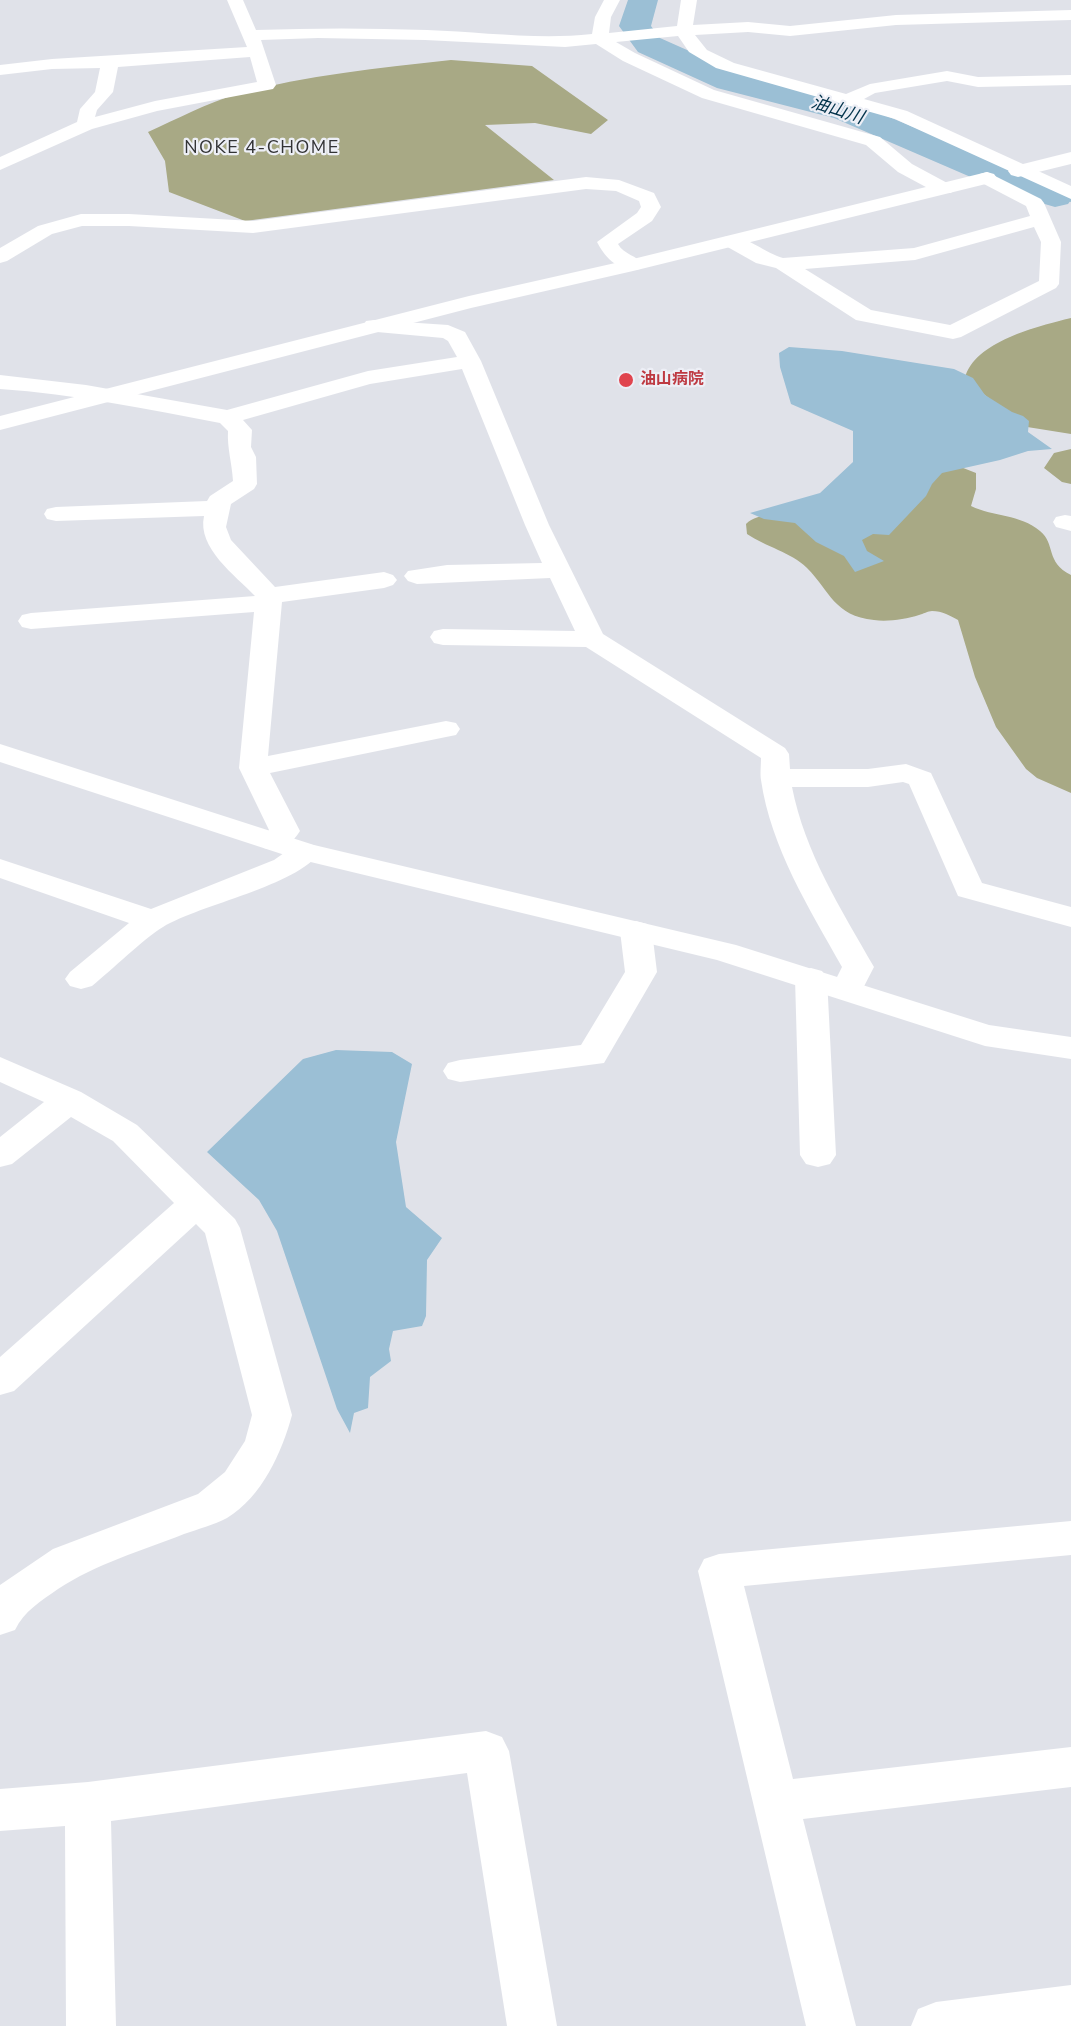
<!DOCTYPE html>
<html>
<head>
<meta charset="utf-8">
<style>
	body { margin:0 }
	canvas { display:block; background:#e0e2e9 }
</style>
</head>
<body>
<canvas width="1071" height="2026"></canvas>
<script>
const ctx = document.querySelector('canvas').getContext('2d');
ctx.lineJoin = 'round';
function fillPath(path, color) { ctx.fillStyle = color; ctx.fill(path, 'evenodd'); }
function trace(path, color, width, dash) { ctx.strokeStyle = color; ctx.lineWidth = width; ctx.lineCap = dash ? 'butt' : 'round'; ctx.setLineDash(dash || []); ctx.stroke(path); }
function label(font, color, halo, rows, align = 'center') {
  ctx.font = font + ' "Nunito Sans","Noto Sans JP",sans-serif'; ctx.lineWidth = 4.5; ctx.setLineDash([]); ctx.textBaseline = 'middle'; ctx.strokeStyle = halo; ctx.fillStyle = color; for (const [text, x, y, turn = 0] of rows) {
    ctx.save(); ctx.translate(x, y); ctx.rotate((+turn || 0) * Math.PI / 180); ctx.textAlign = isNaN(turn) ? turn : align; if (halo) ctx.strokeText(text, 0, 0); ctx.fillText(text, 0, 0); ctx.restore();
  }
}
fillPath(new Path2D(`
	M451,60L532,66L608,120L591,134L535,123L485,125L554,180L245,221L169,192L165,161L148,132C177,119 207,103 237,94C307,75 379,68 451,60Z
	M1071,318V434L1021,426L965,378C974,342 1038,326 1071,318Z
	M1071,449V484L1062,482L1044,468L1054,453Z
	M953,464L976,473V489L971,506C994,517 1020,514 1040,531C1056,544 1045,562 1071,575V793L1037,778L1026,769L996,727L975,677L958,620C951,616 942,611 932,611C928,611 923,614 919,615C906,619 888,622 874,620C834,616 830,591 807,568C791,552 766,547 747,534L746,524C767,502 828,527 854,535L913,489Z`), '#a8a985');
fillPath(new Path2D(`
	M789,347L842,351L954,369L973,378L985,395L1012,412L1023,416L1029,421L1028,432L1052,449L1028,451L1000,460L942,473L932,484L926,496L889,535L873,534L862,540L867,551L884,561L855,572L844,556L816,542L795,523L764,519L750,513L820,493L853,462V431L791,404L780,367L779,353Z
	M336,1050L392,1052L412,1064L396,1142L406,1207L442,1238L427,1260L426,1316L422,1326L393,1331L389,1349L391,1361L370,1377L368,1408L354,1413L350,1433L337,1409L277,1231L259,1200L207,1152L303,1059Z`), '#9bbfd5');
fillPath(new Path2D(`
	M1055,194L1071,198V202L1053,197L1052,196Z`), '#9bbfd5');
fillPath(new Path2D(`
	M628,0H658L651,26L660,38L741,74L858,104L1036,178L1068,188L1071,200L1068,204L1055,207L1010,194L834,118L717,88L638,52L619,26Z`), '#9bbfd5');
fillPath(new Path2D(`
	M227,0H243L256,30C313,28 370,28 427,30C482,32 538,40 592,34L595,17L604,0H620L611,17L609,33L677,26L681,0H697L693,25L748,22L790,26L896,15L1071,10V20L896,25L790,36L748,32L695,35L707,50L734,63L846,94L870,84L947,71L978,77L1071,75V85L978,87L947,81L875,93L864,99L907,111L1071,186V199L895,119L716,68L689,52L678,36L616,42L635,53L714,90L880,137L912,164L951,185L954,189L951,193H937L898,172L866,145L702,98L623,61L596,44L565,47L425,40L318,38L261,40L276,85L273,89L157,111L92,129L0,170V157L77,122L80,109L95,92L100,68L52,69L0,75V65L52,59L247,47ZM250,57L257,82L155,101L95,117L97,110L113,92L118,67Z
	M987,172L1041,199L1044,203L1061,242L1059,284L1056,288L961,337L953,339L856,320L776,268L756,263L724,245L721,241L724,237C743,232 764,253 783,258L914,248L1030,216L1026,206L980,182L977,178L980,174ZM1034,227L1041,242L1039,281L950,325L871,310L805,269L915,260Z
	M586,177L619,180L654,193L661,207L652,221L618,244C624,255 637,255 643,265L640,269C621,274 605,258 597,242L637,213L641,207L639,201L616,191L586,189L253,233L129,226H82L52,234L7,261L0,263V248L38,226L81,214H129L253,221Z
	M374,320L448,325L465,332L481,361L549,525L603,634L785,748L789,754L790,769H868L906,764L931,773L982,883L1071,907V927L958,896L909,784L903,782L868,787H792C805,853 841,909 874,967L859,996L847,999L835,996L831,989L842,967C809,908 771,848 761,780C760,774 761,765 761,758L586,647L443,645L434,643L430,637L434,631L443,629L575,631L550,578L417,584L408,581L404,576L408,571L447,565L542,563L525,525L462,369L370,384L243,420L252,430L251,447L256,457L257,484L254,489L231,504L226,527L231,540L275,587L384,572L393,575L397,580L393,585L384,588L282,602L268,756L446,721L456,723L460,729L456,735L446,737L270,773L300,831C290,846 282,853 264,848L260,842L269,830L239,768L254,612L31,629L22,627L18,621L22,615L31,613L255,596C235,575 197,548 204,516L56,521L47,519L44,514L47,509L56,507L207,501L210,496L233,481C232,463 227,448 228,431L220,423C147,409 74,394 0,389V375L86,385L227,410L368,371L457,357L448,341L443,338L366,331L363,326L366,321Z
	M1065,515L1071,516V531L1056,527L1053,522L1056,517Z
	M305,843L316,846L320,852C297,886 201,904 163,927C142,940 113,969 92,986L81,989L70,986L65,979L70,972L129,923L0,878V859L151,909L274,860L294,846Z
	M636,921L647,924L652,931L657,972L604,1063L460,1082L448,1079L443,1071L448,1063L460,1060L581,1045L625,972L620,931L625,924Z
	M811,968L822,971L827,978L836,1155L830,1164L818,1167L806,1164L800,1155L795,978L800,971Z
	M0,1057L81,1092L137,1125L235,1219L240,1228L292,1415C282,1452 262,1497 227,1518C214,1525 198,1529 184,1534C141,1551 96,1564 58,1589C41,1601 24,1611 15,1630L0,1635V1585L53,1549L198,1494L225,1472L245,1441L252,1415L205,1233L196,1224L14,1391L0,1395V1357L174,1203L113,1141L71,1117L12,1164L0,1167V1137L44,1102L0,1082Z
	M1071,1521V1555L744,1586L793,1779L1071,1747V1787L803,1819L856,2026H806L698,1571L704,1559L719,1554Z
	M486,1731L502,1737L509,1751L557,2026H507L467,1773L111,1821L116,2026H66L65,1826L0,1831V1789L88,1782Z
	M1071,1985V2026H911L918,2009L936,2002Z`), '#fff');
fillPath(new Path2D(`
	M1071,152V164L1018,177L1011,175L1008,171L1011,167Z
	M987,172L994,174L997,178L994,182L633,271L471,308L0,430V416L469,296L633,259Z
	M0,744L314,845L736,945L989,1025L1071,1037V1059L985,1046L717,960L294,858L0,762Z`), '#fff');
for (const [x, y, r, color] of [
	[626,380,8,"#e0444e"]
]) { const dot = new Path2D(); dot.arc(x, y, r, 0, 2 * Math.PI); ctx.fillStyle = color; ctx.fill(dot); trace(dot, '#edeff6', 2); }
label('bold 16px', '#be3a42', '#edeff6', [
	["油山病院",640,380]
], 'left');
label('italic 18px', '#02334b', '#edeff6', [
	["油山川",837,111,18]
]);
ctx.letterSpacing = '1.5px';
label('18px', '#323335', '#edeff6', [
	["NOKE 4-CHOME",262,149]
]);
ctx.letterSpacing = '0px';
</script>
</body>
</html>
